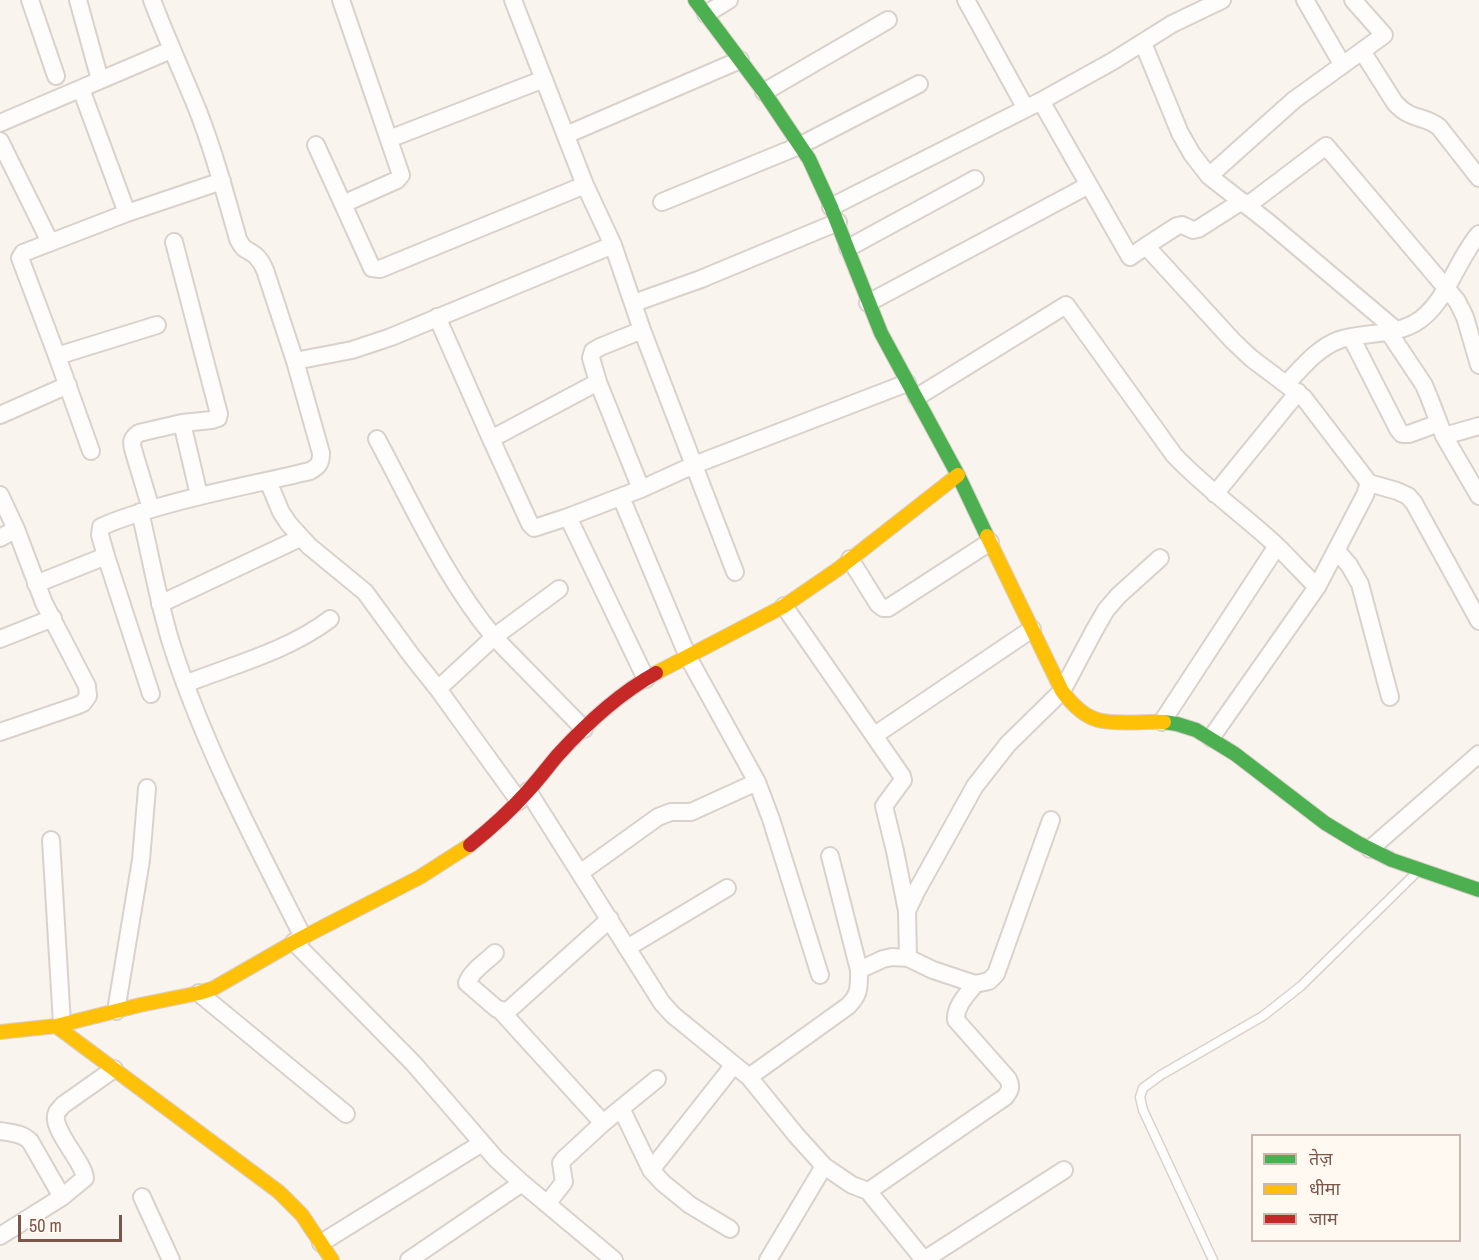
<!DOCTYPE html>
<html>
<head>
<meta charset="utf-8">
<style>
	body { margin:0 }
	#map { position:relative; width:1479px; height:1260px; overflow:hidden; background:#faf4ee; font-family:"Archivo Narrow","Noto Sans Devanagari",sans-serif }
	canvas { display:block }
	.legend { position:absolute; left:1251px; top:1134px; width:210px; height:108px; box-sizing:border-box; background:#fff9f2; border:2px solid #cab8af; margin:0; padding:8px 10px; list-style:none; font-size:18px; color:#7b574b }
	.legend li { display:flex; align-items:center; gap:12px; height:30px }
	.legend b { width:30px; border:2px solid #cab8af }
	.scale { position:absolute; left:18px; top:1215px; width:104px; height:27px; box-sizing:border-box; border:3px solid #7b574b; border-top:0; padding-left:8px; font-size:18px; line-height:21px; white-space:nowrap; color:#7b574b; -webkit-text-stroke:4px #fff9f2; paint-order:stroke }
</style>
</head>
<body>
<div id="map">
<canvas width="1479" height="1260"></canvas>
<ul class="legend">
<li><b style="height:8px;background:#4caf50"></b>तेज़</li>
<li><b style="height:8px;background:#ffc107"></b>धीमा</li>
<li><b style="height:8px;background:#c62828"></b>जाम</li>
</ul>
<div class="scale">50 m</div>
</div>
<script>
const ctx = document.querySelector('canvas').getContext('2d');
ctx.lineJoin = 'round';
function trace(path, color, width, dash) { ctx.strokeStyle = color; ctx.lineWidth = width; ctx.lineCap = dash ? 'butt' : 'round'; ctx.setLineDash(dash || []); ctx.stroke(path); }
const lane = new Path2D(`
	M1213,1260L1143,1110L1140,1097L1143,1088L1161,1075L1263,1016L1301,986L1417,872`);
const street = new Path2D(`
	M30,0L56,76
	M78,0L100,80
	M341,0L401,175L397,180L343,204
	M513,0L585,185L613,245L642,330L735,572
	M966,0L1025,107
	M1305,0L1342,64
	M706,14L729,0
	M1143,43L1180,133L1192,154L1209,176L1268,222L1396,330
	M1362,51L1395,103C1411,121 1424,115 1439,127L1479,178
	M81,89L127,213
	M764,92L888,20
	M1041,101L1130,257L1146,246L1233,341L1251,358L1304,398L1369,483L1397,491L1408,496L1414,503L1479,621
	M0,123L171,50
	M566,135L740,60
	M389,139L544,79
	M0,141L50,242
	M316,145L372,268L380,269L585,185
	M1209,176L1294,100L1384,35L1353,0
	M662,202L799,146L919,84
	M1248,205L1326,146L1457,301L1465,317L1479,365
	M831,207L1041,101L1113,61L1172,24L1222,0
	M1146,246L1177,226L1182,225L1193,230L1198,229L1242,201
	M848,248L975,179
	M634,303L701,279L838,222
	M868,303L1089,185
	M437,317L491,439L530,524L534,528L568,517L641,489L694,465L907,383
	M1388,331L1424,385L1429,397L1444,436L1479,496
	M1351,337L1398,429L1402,434H1409L1439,423
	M57,356L157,325
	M295,361L352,350L391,337L613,245
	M1286,384C1302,368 1317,348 1339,340C1363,332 1392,336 1415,323C1446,305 1456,260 1479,234
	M917,397L1066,305L1174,455C1206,489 1244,515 1278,547C1291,560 1304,574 1317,587
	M0,415L68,385
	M182,423L199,495
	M1444,436L1479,426
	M377,439C413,506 445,578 494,637L584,729
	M491,439L598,382
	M91,451L57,356L20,258L23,253L127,213L222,181
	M268,481L281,512L289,524L309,546L365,592L411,655L438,689L519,801
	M641,489L598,382L591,358L593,351L600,347L642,330
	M1215,494L1298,392
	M0,495L16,529L44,603L87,686L88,696L83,703L76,706L0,732
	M621,497L688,657L757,782L771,819L820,975
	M151,509L133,449C131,441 132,438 139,433L182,423L212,420L218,418L219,414L174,242
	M140,512C151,557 158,602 172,646C205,748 255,842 303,937
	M568,517L646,679
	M0,538L16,529
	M1336,550L1349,565L1360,584L1390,697
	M850,559L878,604L883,608H888L990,542
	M36,584L106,556
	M160,604L300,538
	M784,606L902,776L903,780L884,806L895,851L907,911L908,958L933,970L975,984L989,981L996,974L1051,820
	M0,639L53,618
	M185,684C233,665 288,651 330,619
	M438,689L494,637L559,589
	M151,694L106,556L100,535L101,527C120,518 141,512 162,506C211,492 260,483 310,471C319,466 321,463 321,453L295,361L265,270C263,265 260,260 256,256C247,248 245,253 238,239C226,196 214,152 198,111C183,74 166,37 152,0
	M1162,722L1277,546
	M875,735L1032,629
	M1211,738L1317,587L1365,495L1369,483
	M528,791L662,1003L673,1015L749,1077L796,1135L824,1166L852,1185L868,1191L873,1188L1005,1097C1010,1091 1012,1087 1008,1079L956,1020C955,1006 967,995 975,984
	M51,840L62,1024
	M1370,849L1479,754
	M830,856L859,970
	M580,873L658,817L671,812H691L757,782
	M907,911L916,892L975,786L1008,744L1062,691L1095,629L1106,610L1118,596L1160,558
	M294,942L414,1064L496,1159L522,1183L614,1260
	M627,948L727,888
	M495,953C486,962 471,971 467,983L497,1009L506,1011L511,1008L610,919
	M199,993L346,1114
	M116,1011L141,860L147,788
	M501,1011L603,1123
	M749,1077L848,1006C860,994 859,987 859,970L883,959L892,957L908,958
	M621,1108L651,1170L663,1183L690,1205L730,1229
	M0,1131C12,1133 21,1133 30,1141L62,1197
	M651,1170L733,1066
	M868,1191L924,1260L1064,1170
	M142,1197L171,1260
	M547,1204L564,1182L561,1163L564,1159L603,1123L657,1079
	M0,1236L62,1197L85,1178C83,1160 49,1128 57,1112C58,1111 62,1106 63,1105L114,1069
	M321,1243L482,1143
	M409,1260L522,1183
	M768,1260L824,1166`);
const fast = new Path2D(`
	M695,0L764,92L809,159L831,207L881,333L958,475L987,536
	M1164,722L1177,724L1196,730L1235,754L1325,823L1358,843L1392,860L1479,890`);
const slow = new Path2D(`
	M987,536L1062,691C1071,703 1083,716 1098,720C1116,725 1144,721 1164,722
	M656,673L784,606L838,569L958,475
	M56,1026L279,1192L302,1215L332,1260
	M0,1032L56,1026L140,1005L199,993L214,988L294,942L420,877L470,845`);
const jam = new Path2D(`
	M470,845C490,829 510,811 527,792C538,780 547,768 557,756C585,725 620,693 656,673`);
trace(lane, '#d9d1cc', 11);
trace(street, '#d9d1cc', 20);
trace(fast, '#dacfca', 16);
trace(slow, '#dacfca', 16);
trace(jam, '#dacfca', 16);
trace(lane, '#fefdfc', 8);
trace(street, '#fefdfc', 16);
trace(fast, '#4caf50', 14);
trace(slow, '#ffc107', 14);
trace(jam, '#c62828', 14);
</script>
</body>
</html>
